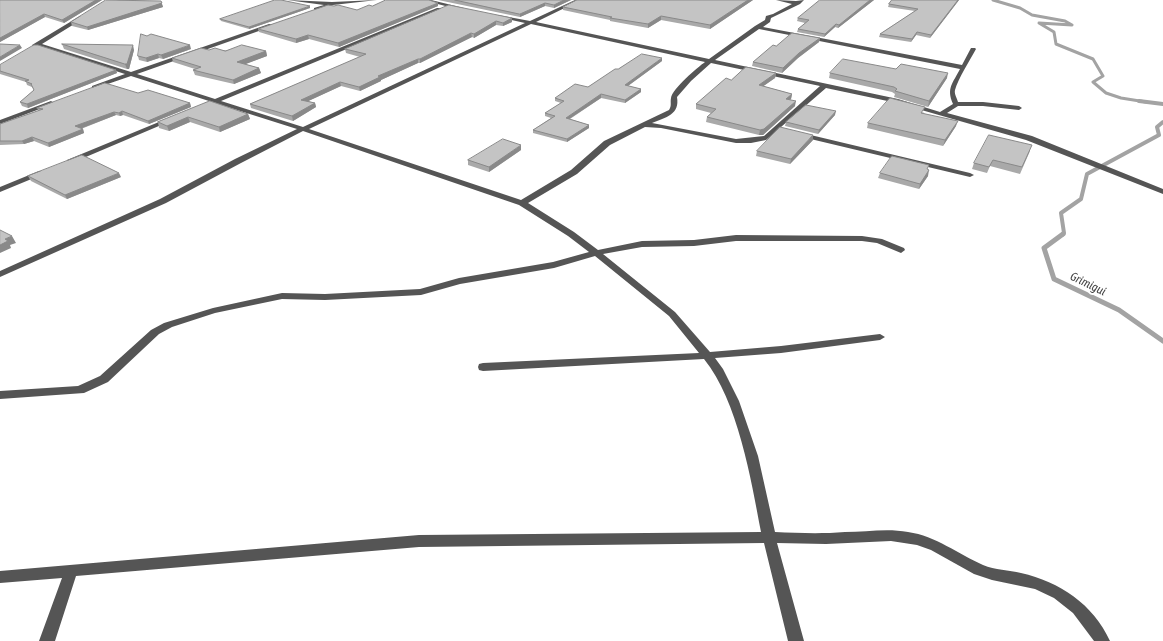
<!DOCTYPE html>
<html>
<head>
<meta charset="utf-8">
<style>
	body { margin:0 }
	canvas { display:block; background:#fff }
</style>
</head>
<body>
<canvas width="1163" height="641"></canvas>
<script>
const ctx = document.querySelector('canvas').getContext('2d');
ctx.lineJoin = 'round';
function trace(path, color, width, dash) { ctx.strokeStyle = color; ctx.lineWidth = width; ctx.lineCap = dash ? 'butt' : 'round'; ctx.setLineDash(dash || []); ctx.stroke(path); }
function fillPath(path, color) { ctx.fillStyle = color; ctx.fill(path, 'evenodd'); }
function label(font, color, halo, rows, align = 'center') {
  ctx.font = font + ' "Asap Condensed",sans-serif'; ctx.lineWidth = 4; ctx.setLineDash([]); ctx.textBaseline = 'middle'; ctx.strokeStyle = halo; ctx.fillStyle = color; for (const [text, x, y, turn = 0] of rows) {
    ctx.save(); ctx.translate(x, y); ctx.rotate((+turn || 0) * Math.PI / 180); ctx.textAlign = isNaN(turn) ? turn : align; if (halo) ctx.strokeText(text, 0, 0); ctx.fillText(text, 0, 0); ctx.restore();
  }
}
trace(new Path2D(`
	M993,0L1020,8L1032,15L1065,21L1072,25L1039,23L1054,32L1056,44L1093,59L1103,76L1093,82L1106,93L1121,98L1146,102`), '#a3a3a3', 3);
trace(new Path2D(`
	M1139,101L1163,104
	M1062,235L1064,233L1061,213L1081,199L1087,174L1159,135L1157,127L1163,122`), '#a3a3a3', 4);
trace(new Path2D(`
	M1063,234L1044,248L1054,279L1119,310L1163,341`), '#a3a3a3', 5);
fillPath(new Path2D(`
	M287,0L332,2L377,0L333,5L316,11L314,10V8L324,5Z
	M422,0H431L464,8L461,10Z
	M575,0H581L536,22L709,59L755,26L765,20L766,16L773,14L792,4L776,0L796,1L804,0L800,4L771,18L770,22L763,27L962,65L971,48H975L976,49C970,60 958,79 955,90C954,94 957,98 958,102H983L1019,106L1022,108L1019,110L983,106H958L947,113L1032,136L1163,189V194L1026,140L897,103L826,88L766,140L751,143H736L661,128L645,127L610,145L577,174L528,203L574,232L598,250L642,241L694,240L736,235L862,236L882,239L904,248L905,250L901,253L877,243L862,241H736L694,246L642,247L603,254L675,312L710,352L781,346L880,334L885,337L880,340L781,353L715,358L723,369L739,401L758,456L775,532C798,533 821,534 845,532C866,532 887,528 908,532C936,536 958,554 983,565C995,570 1009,570 1021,573C1060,582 1093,604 1110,641H1094L1073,613L1054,598L1035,589L992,580L974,574L931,550L917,545L891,541L826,544L777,543L804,641H788L764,543L419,547L76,576L55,641H39L62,578L0,583V571L419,535L761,532C751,479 738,401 704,359L483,371L479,370L478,367L479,364L483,363L699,353L669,316L595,256L554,268L460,284L421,295L325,300L282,299L215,313L172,327L159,334L108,382L84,393L0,399V391L78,386L100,376L151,330L164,323L213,308L282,293L325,294L420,289L459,278L553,262L589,252L568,236L519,205L303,131L241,163L166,203L0,277V271L160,199L235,159L297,129L215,103H210L209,101L131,76L96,88H92V86L125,74L38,46L32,47V45L80,16H84V18L42,44L131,72L269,24H273V26L137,74L215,99L437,8H441V10L221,101L303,127L525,23L498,17V15L530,21ZM531,24L705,62C698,67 672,89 671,98C670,103 672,105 669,110L604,141L571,170L521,200L309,129ZM759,29L960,69C953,83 946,88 953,104L940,112L898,99L715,60ZM711,63L820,86L764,136L736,139L652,123C666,117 680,115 677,97L691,81Z
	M51,101L54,103L53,104L0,124V120Z
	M171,117L173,118V120L74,162H68L67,160Z
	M798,132L970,173L974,175L970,177L798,136Z
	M39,171H45L46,173L0,192V187Z`), '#555');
fillPath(new Path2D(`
	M0,0H102L64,23L45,17L0,42Z
	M119,0L162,4L163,7L88,30L72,26L71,22Z
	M438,0H571L554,8L545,6L520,17Z
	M753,0L710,29L661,20L648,28L610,21V20L563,10V7Z
	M820,0H874L838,28L835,27L824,37L797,32L798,29L805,23L797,21L798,18Z
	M892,0H959L930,38L916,35L911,42L879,37L880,34L915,11L888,7L889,4Z
	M334,6L357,10L372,6H438L339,47L309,39L296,43L259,32L258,29Z
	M310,8L249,29L221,21L220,19Z
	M512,18V22L503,26L496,25L474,38L472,37L420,63H418L381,80V81L360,91L341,86L308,101L315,103L316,107L293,121L251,108L250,104L360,57L346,53L345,49Z
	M820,38L819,42L798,58L782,73L752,66L753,62L776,46Z
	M62,44L134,50L129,69H127L64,49Z
	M191,49L163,59L159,58L147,62L139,60L138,56Z
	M209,50L266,51L267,56L245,64L259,68L261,73L234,84L195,75L193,70L195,69L173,62L172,58Z
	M662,61L628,86L641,89V92L625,103L601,98L570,119L589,125V128L567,142L533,133V130L551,118L545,116V113L561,103L555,101V98L588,87L618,69Z
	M0,65L116,70L117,73L28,108L22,106L20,102L34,90L32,87L27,85L26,82L0,74Z
	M896,69L947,78L928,107L894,97L895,94L892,92L829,78L830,73Z
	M776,73L775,78L763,86L792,94L791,99L790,100L795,106L763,135H759L706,122L707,117L711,113L696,109V104L731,80Z
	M138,93L190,103L191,107L149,124L123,115L120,116L116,115L81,129H83L84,133L49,147L34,141L24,144L0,145V124L39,111L37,108Z
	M210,101L248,114L250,119L220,132L190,122L169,131L159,128L158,122Z
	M924,112L923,113L956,126L943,146L867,128L868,123Z
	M835,115L818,134L785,126L786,122Z
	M813,140L790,164L756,156L757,151Z
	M521,150L489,172L468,165V160Z
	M1030,151L1020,174L990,166L987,173L972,169L974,163Z
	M928,170V176L919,189L878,178L880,173Z
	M28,176L121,177L67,199L31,181Z`), '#a9a9a9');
fillPath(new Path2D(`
	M96,0H102L64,23L62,20Z
	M564,0H571L554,8V5Z
	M748,0H753L710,29V25Z
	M870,0H874L838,28L839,25Z
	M958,0H959L930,38L931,35Z
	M161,1L163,7L88,30L87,27Z
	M438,3V6L339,47L338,43Z
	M545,3V6L520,17V14Z
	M310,6V8L249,29V27Z
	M44,14L45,17L0,42V38Z
	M661,16V20L648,28V24Z
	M512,18V22L503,26V23Z
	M496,21V25L474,38V34Z
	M836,24L835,27L824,37L825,34Z
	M917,32L916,35L911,42L912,39Z
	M471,33L472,37L420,63V59Z
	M308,35L309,39L296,43V39Z
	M820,38L819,42L798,58L782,73L783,68L799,53Z
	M20,45L22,48L0,61V57Z
	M133,45L134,50L129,69H127L125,64Z
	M190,45L191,49L163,59L161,55Z
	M266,51L267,56L238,67L237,62Z
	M158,54L159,58L147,62L146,58Z
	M662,58V61L625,88V85Z
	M418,59V63L381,80V81L360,91L359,87L378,76Z
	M259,68L261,73L234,84L233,80Z
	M116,70L117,73L28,108L27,104Z
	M776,73L775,78L758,90L759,85Z
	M948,73L947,78L928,107L929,101Z
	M340,82L341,86L302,104L301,100Z
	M641,89V92L625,103V100Z
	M601,94V98L566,121V118Z
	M792,94L791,99L785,104L786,99Z
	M796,101L795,106L763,135H759L760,130Z
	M190,103L191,107L149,124L148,121Z
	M315,103L316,107L293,121L292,116Z
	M122,111L123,115L120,116L119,113Z
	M836,111L835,115L818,134L819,130Z
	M114,112L116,115L77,130L75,126Z
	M248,114L250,119L220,132L219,127Z
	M188,117L190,122L169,131L167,126Z
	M958,121L956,126L943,146L945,140Z
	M589,125V128L567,142V139Z
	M83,129L84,133L49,147L48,143Z
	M813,135V140L790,164L791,159Z
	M32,137L34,141L24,144L22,141Z
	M521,145V150L489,172V167Z
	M929,170L928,176L919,189L920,184Z
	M119,173L121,177L67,199L65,195Z
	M12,236L16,243L10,245L11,248L0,253V245L5,239Z`), '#898989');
const building = new Path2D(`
	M0,0H96L62,20L44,14L0,38Z
	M106,0L161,1L162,3L87,27L71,22Z
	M275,0H281L310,6L249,27L220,19Z
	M386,0H429L438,3L338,43L308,35L296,39L258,29L328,5L334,6L338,5L357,10L369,5L372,6Z
	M455,0H564L554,5L545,3L520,14Z
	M577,0H748L710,25L661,16L648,24L610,18L612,17L563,7Z
	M820,0H870L839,25L836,24L825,34L798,29L809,20L798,18Z
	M892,0H958L931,35L917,32L912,39L880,34L918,9L889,4Z
	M449,5L512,18L503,23L496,21L474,34L471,33L420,59H418L378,76L380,77L359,87L340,82L301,100L315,103L292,116L250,104L366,54L345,49Z
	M792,33L820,38L799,53L783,68L753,62L773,45L776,46Z
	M141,34L147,36L151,34L190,45L161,55L158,54L146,58L138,56Z
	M0,44L20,45L0,57Z
	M62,44L133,45L127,64H125Z
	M34,45H38L116,70L27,104L20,102L34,90L31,84H32L25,81L29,80L0,71V65Z
	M242,45L266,51L237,62L259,68L233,80L193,70L201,67L172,58L201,48L209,50L215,48L225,51Z
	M642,54L662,58L625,85L641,89L625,100L601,94L566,118L589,125L567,139L533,130L555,116L545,113L564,101L555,98L575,84L588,87L615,69H618Z
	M843,59L896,69L901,64L948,73L929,101L895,91L897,89L894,87L830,73Z
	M746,67L776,73L759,85L792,94L786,99L796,101L764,129L760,130L707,117L716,109L696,104L726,78L731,80Z
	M105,83L138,93L148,90L190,103L148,121L122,111L119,113L114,112L75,126L83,129L48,143L32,137L22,141H0V124L43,109L37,108Z
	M890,98L925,107L921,113L958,121L945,140L868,123Z
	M210,101L248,114L219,127L188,117L167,126L158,122Z
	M806,105L836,111L819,130L786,122Z
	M780,127L813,135L791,159L757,151Z
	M989,135L1032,145L1022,167L993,160L989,167L974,163Z
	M503,139L521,145L489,167L468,160Z
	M82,155L119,173L65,195L28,176Z
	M892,156L929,165L927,169L929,170L920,184L880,173Z
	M0,230L12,236L5,239L8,241L0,245Z`);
fillPath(building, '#c4c4c4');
trace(building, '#898989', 1);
label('italic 12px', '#444', '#fff', [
	["Grimigui",1088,284,26]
]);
</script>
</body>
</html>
